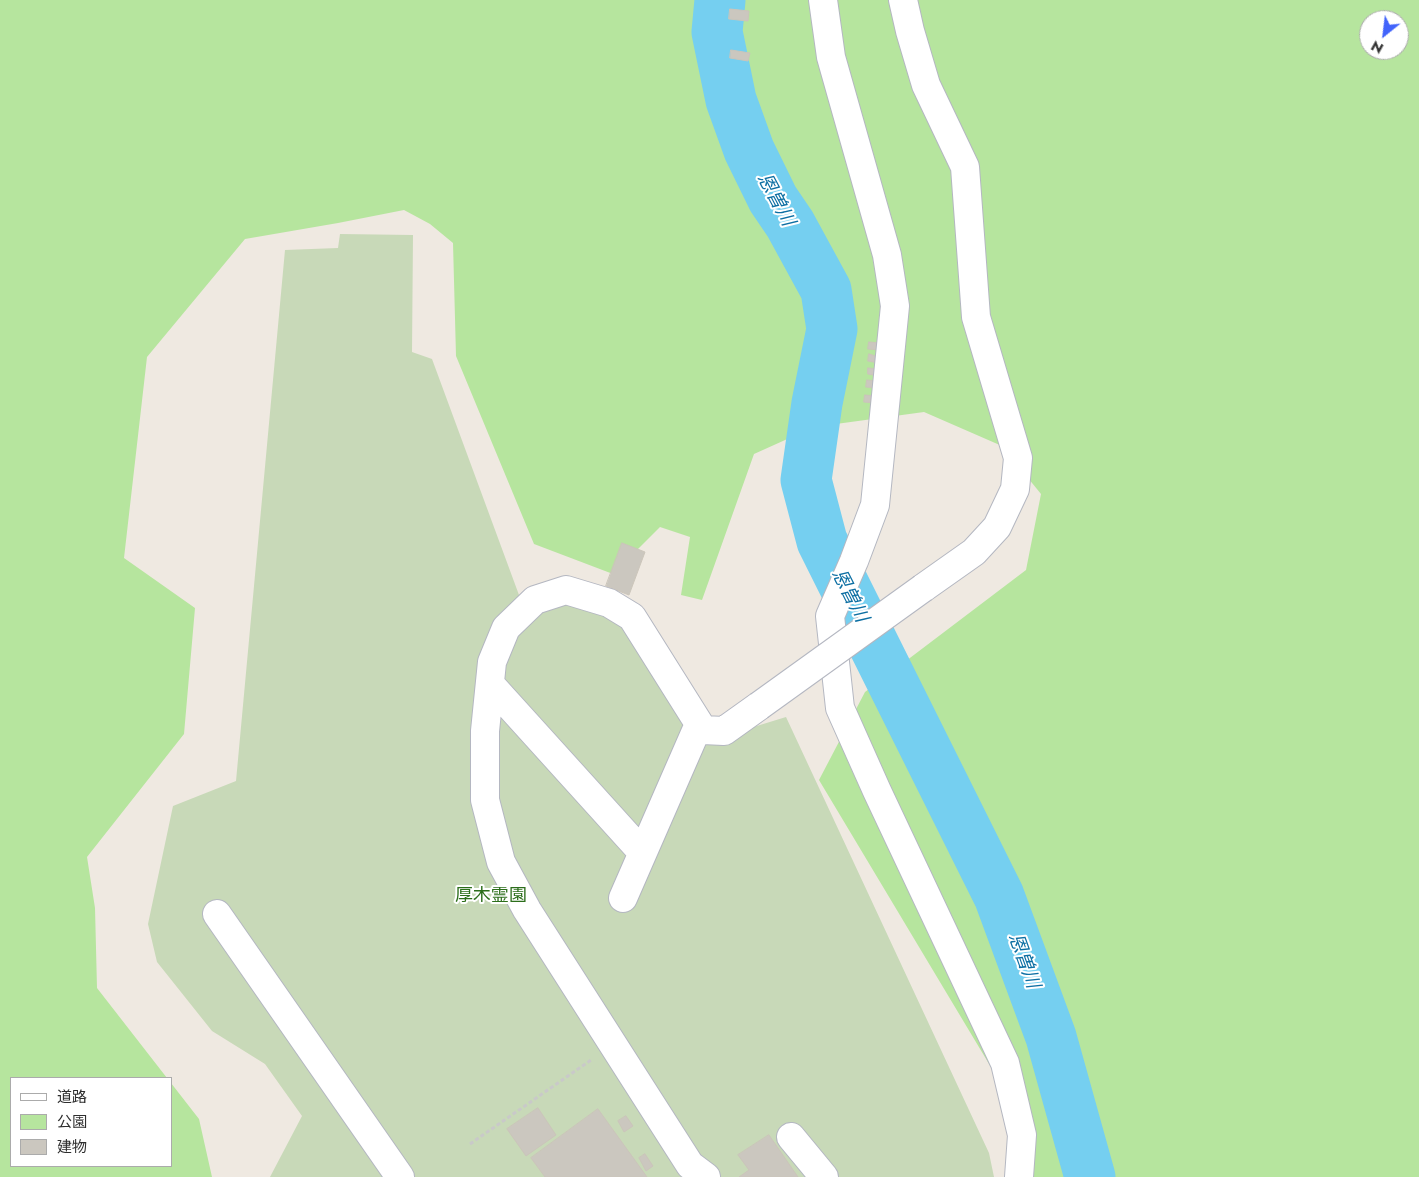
<!DOCTYPE html>
<html>
<head>
<meta charset="utf-8">
<style>
	body { margin:0 }
	#map { position:relative; width:1419px; height:1177px; overflow:hidden; background:#efe9e1; font-family:Jost,"Noto Sans JP",sans-serif }
	canvas { display:block }
	.legend { position:absolute; left:10px; top:1077px; width:162px; height:90px; box-sizing:border-box; background:#fff; border:1px solid #ababab; margin:0; padding:6px 9px; list-style:none; font-size:15px; color:#2e2e2e }
	.legend li { display:flex; align-items:center; gap:10px; height:25px }
	.legend b { width:25px; border:1px solid #ababab }
	.north { position:absolute; left:1359px; top:10px; width:50px; height:50px; box-sizing:border-box; background:#fff; border:1px solid #ababab; border-radius:50%; rotate:209deg; font-size:14px; font-weight:700; line-height:20px; text-align:center; color:#2e2e2e }
	.north::after { content:''; display:block; margin:auto; width:18px; height:22px; background:#4264fb; clip-path:polygon(50% 0,100% 100%,50% 72%,0 100%) }
</style>
</head>
<body>
<div id="map">
<canvas width="1419" height="1177"></canvas>
<ul class="legend">
<li><b style="height:6px;background:#fff"></b>道路</li>
<li><b style="height:14px;background:#b6e59e"></b>公園</li>
<li><b style="height:14px;background:#cbc7bf"></b>建物</li>
</ul>
<div class="north">N</div>
</div>
<script>
const ctx = document.querySelector('canvas').getContext('2d');
ctx.lineJoin = 'round';
function fillPath(path, color) { ctx.fillStyle = color; ctx.fill(path, 'evenodd'); }
function trace(path, color, width, dash) { ctx.strokeStyle = color; ctx.lineWidth = width; ctx.lineCap = dash ? 'butt' : 'round'; ctx.setLineDash(dash || []); ctx.stroke(path); }
function label(font, color, halo, rows, align = 'center') {
  ctx.font = font + ' Jost,"Noto Sans JP",sans-serif'; ctx.lineWidth = 4; ctx.setLineDash([]); ctx.textBaseline = 'middle'; ctx.strokeStyle = halo; ctx.fillStyle = color; for (const [text, x, y, turn = 0] of rows) {
    ctx.save(); ctx.translate(x, y); ctx.rotate((+turn || 0) * Math.PI / 180); ctx.textAlign = isNaN(turn) ? turn : align; if (halo) ctx.strokeText(text, 0, 0); ctx.fillText(text, 0, 0); ctx.restore();
  }
}
fillPath(new Path2D(`
	M0,0H1419V1177H1033L1025,1124L819,780L865,692L1026,570L1041,494L1002,446L924,412L814,427L754,454L702,600L681,595L690,537L660,527L613,574L534,544L456,356L453,243L430,224L404,210L338,223L245,239L147,357L124,558L195,608L184,734L87,857L95,908L97,988L167,1078H11V1166H171V1083L199,1119L212,1177H0ZM1369,20H1399V50H1369Z`), '#b6e59e');
fillPath(new Path2D(`
	M340,234L413,235L412,352L432,359L526,614L570,599L619,613L721,737L786,717L989,1153L994,1177H270L302,1116L265,1064L212,1031L157,962L148,924L173,806L236,781L285,250L338,248Z`), '#c8d9b8');
trace(new Path2D(`
	M720,0L717,32L731,100L749,150L773,199L790,224L826,290L832,329L817,403L806,480L822,541L999,896L1051,1037L1090,1177`), '#75cff0', 51);
const building = new Path2D(`
	M730,9L749,11L748,21L729,19Z
	M731,50L750,53L748,61L730,58Z
	M869,342L881,343L880,350L868,349Z
	M869,354L879,357L878,363L868,361Z
	M868,368L879,369L878,376L868,374Z
	M867,380L878,381L877,388L866,387Z
	M865,395L875,396V403L864,402Z
	M622,543L645,552L629,595L606,586Z
	M538,1108L556,1135L526,1156L507,1129Z
	M598,1109L647,1177H545L531,1158Z
	M626,1116L633,1126L624,1132L618,1121Z
	M769,1135L798,1177H739L749,1170L738,1155Z
	M645,1154L653,1166L646,1171L639,1158Z`);
fillPath(building, '#cbc7bf');
trace(building, '#cbc5ba', 1);
const minor = new Path2D(`
	M823,0L831,57L887,255L895,306L875,505L854,561L830,616L840,708L877,791L1005,1063L1022,1135L1019,1177
	M903,0L910,31L926,85L965,167L976,317L1018,458L1015,489L997,527L974,552L923,588
	M490,684L642,852
	M623,898L699,724
	M217,914L400,1177
	M791,1137L824,1177
	M706,1177L690,1165L527,910L501,862L485,800V731L492,662L506,628L535,600L566,590L609,603L632,617L703,730L724,731L759,706`);
trace(minor, '#b4b7c1', 30);
trace(new Path2D(`
	M470,1144L591,1060`), '#c9c9c9', 3, [4, 2.5]);
trace(minor, '#fff', 28);
const minorBridge = new Path2D(`
	M759,706L923,588`);
trace(minorBridge, '#b4b7c1', 30, []);
trace(minorBridge, '#fff', 28);
label('18px', '#2c6e1b', '#fff', [
	["厚木霊園",491,897]
]);
label('italic 19px', '#0d6fa3', '#fff', [
	["恩曽川",775,200,62],
	["恩曽川",849,596,63],
	["恩曽川",1023,961,70]
]);
</script>
</body>
</html>
